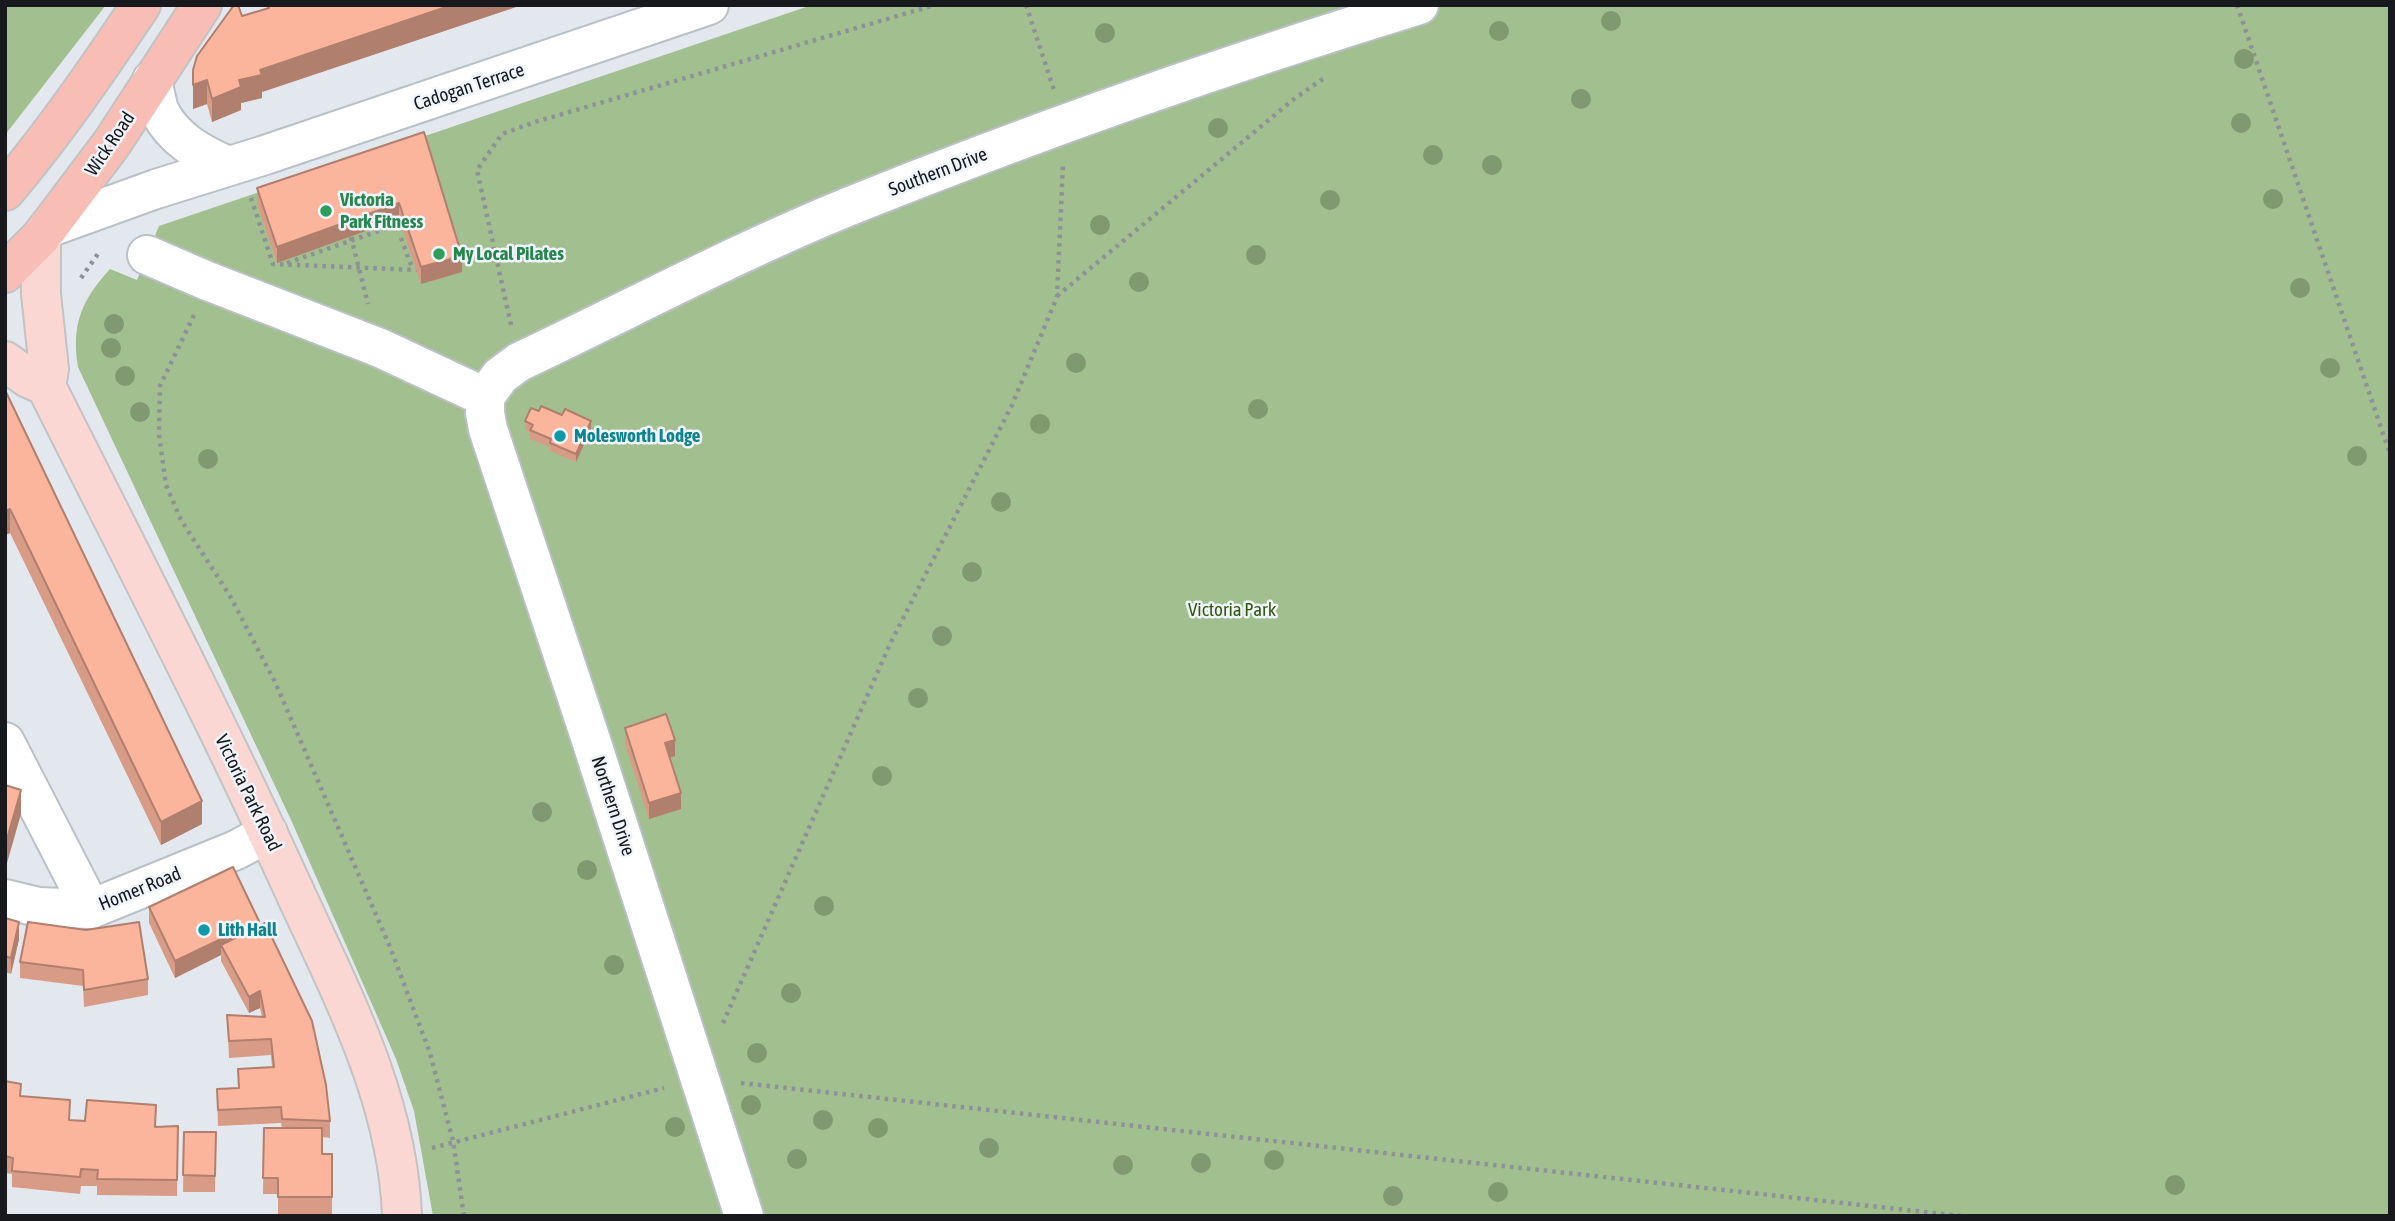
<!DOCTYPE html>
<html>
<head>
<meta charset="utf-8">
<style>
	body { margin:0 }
	#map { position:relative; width:2395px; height:1221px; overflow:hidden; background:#e3e8ef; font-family:"Asap Condensed",sans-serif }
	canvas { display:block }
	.frame { position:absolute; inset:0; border:7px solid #17191c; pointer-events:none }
</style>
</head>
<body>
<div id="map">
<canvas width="2395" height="1221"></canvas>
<div class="frame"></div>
</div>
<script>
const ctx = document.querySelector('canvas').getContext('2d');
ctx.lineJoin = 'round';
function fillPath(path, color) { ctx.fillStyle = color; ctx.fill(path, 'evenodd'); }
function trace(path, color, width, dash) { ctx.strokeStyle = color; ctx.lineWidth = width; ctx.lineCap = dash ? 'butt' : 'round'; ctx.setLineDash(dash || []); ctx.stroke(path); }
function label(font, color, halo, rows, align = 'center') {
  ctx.font = font + ' "Asap Condensed",sans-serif'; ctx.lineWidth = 5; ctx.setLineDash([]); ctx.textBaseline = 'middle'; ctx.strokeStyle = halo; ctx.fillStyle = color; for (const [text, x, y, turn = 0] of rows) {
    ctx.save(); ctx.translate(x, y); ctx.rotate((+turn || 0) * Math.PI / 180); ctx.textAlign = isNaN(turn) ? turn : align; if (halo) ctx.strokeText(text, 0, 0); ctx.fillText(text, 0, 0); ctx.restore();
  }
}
fillPath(new Path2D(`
	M5,5H106L5,135Z
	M812,5H2390V1216H433L414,1111L396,1059L292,822L78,367C71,324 82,300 110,269L137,280L159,226Z`), '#a2bf90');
const minor = new Path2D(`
	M152,80C155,90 156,103 160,112C174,140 201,154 228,166
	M48,228L156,189L265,155L709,5
	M147,255L205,280L380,348L485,397
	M485,397L500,376L519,362C629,310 737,252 850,206C1036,131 1227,64 1419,5
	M485,397V413L488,429L591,740L744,1216
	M5,742L91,909
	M5,899L38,907L91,909L236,850L268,833`);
const major = new Path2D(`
	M48,228L41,237V294L49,369L46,386C129,552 215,717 292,886C340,991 398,1098 402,1216
	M5,361L28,378L46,386`);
const highway = new Path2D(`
	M5,191C55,132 98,69 141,5
	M48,228L112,143L202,5
	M5,273L41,237`);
trace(minor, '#bac0c6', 42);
trace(major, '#c3c3c4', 42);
trace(highway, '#c3c3c4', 42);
trace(new Path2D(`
	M1026,5L1054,90
	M2237,5L2390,454
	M251,198L273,264L417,270
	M351,237L368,304
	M401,238L413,270
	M287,263L393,226
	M81,278L100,251
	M1057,296L1294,99L1327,76
	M194,315L160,386L159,435L166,485L181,520L230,596L275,682L390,947L430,1053L453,1141L464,1216
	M511,325L477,170L502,134L535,122L935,5
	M723,1023L890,644L1012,405L1057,297L1063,163
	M741,1083L1962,1216
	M432,1148L664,1088`), '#8e9297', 4.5, [3.5, 5]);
trace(minor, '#fff', 38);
trace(major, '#fbd7d3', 38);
trace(highway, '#f8bdb5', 38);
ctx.fillStyle = '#819971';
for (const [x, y] of [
	[1611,21],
	[1499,31],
	[1105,33],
	[2244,59],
	[1581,99],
	[2241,123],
	[1218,128],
	[1433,155],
	[1492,165],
	[2273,199],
	[1330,200],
	[1100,225],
	[1256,255],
	[1139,282],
	[2300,288],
	[114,324],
	[111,348],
	[1076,363],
	[2330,368],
	[125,376],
	[1258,409],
	[140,412],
	[1040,424],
	[2357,456],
	[208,459],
	[1001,502],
	[972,572],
	[942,636],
	[918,698],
	[882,776],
	[542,812],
	[587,870],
	[824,906],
	[614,965],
	[791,993],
	[757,1053],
	[751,1105],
	[823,1120],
	[675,1127],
	[878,1128],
	[989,1148],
	[797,1159],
	[1274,1160],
	[1201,1163],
	[1123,1165],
	[2175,1185],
	[1498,1192],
	[1393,1196]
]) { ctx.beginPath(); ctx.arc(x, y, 10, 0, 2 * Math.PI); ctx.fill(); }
fillPath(new Path2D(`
	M267,5H522L262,92V98L241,103V110L212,122L207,104L193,109V70L242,16L267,8Z
	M424,132L462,272L421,284L399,219L277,263L257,204V188Z
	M5,390L202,824L161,845L10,533L5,535Z
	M525,421L591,429L576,462L550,451V447L530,439V432L525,430Z
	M625,728L675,756L669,758L681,809L649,819L625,744Z
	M149,907L259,926L330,1121V1138L322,1137V1154H332V1214H278V1194H263L264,1128H282L281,1123L218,1126L217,1089L238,1088V1069L272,1067L271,1055L229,1058L227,1015L262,1017L260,1008L249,1013L221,961V955L175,978L149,923Z
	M5,918L19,939L11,974L5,972Z
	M20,962L148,979V995L84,1007L83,986L20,978Z
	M5,1081L21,1096L70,1120L156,1127L178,1126L177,1196L97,1195V1186H81L80,1194L12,1187V1174L5,1173Z
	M184,1132H216L215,1192H183Z`), '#d89c86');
fillPath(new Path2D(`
	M452,5H522L262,92V98L241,103V110L212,122V99L239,80L260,70Z
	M207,80V104L193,109V85Z
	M399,203V219L277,263V247Z
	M462,256V272L421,284V267Z
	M591,421V429L576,462V454Z
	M10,509V533L5,535V511Z
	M675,740V756L665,759V743Z
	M21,790V814L5,870V846Z
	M681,793V809L649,819V803Z
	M202,801V824L161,845V822Z
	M259,921V937L221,945V955L175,978V961Z
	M19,922V939L11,974V958Z
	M260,991V1008L249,1013V997Z`), '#b07f6d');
const building = new Path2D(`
	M234,5H238L242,16L269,8V5H452L260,70L262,75L239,80L241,87L212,99L207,80L193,85V70L197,56Z
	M424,132L462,256L421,267L399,203L277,247L257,188Z
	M5,390L202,801L161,822L10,509L5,511Z
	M541,406L562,415L565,409L591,421L576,454L550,443L551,439L530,430L533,425L525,421L531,408L539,411Z
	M666,714L675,740L665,743L681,793L649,803L625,728Z
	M5,785L21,790L5,846Z
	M233,867L259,921L175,961L149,907Z
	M5,918L19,922L11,958L5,956Z
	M28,922L86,930L139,922L148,979L84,990L83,970L20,962Z
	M265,923L312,1021L326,1085L330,1121L282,1119L281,1107L218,1110L217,1089L239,1088L238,1069L274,1067L271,1039L229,1041L227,1015L265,1017L260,991L249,997L221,945Z
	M5,1081L21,1084L20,1096L70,1100L69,1120L85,1121L87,1100L156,1105L155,1127L178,1126L177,1180L97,1179L98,1170L81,1169L80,1177L12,1171L13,1158L5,1156Z
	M264,1128H322V1154H332V1197H278V1178H263Z
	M184,1132H216L215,1176L183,1175Z`);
fillPath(building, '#fbb59c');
trace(building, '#b07f6d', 2);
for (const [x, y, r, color] of [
	[326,211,7,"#2e9e5b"],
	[439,254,7,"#2e9e5b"],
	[560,436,7,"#0f9aa8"],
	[204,930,7,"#0f9aa8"]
]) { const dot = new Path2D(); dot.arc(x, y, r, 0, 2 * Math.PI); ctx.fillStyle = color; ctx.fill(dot); trace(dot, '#f0f5fc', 2.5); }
label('19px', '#17191c', '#f0f5fc', [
	["Cadogan Terrace",469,87,-18],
	["Wick Road",110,144,-56],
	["Southern Drive",938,172,-21],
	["Victoria Park Road",248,793,64],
	["Northern Drive",613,806,72],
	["Homer Road",140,889,-22]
]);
label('bold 19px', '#27864d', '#f0f5fc', [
	["Victoria",340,200],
	["Park Fitness",340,222],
	["My Local Pilates",453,254]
], 'left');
label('bold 19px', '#0d838f', '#f0f5fc', [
	["Molesworth Lodge",574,436],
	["Lith Hall",218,930]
], 'left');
label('19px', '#31590a', '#f0f5fc', [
	["Victoria Park",1232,610]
]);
</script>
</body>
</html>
